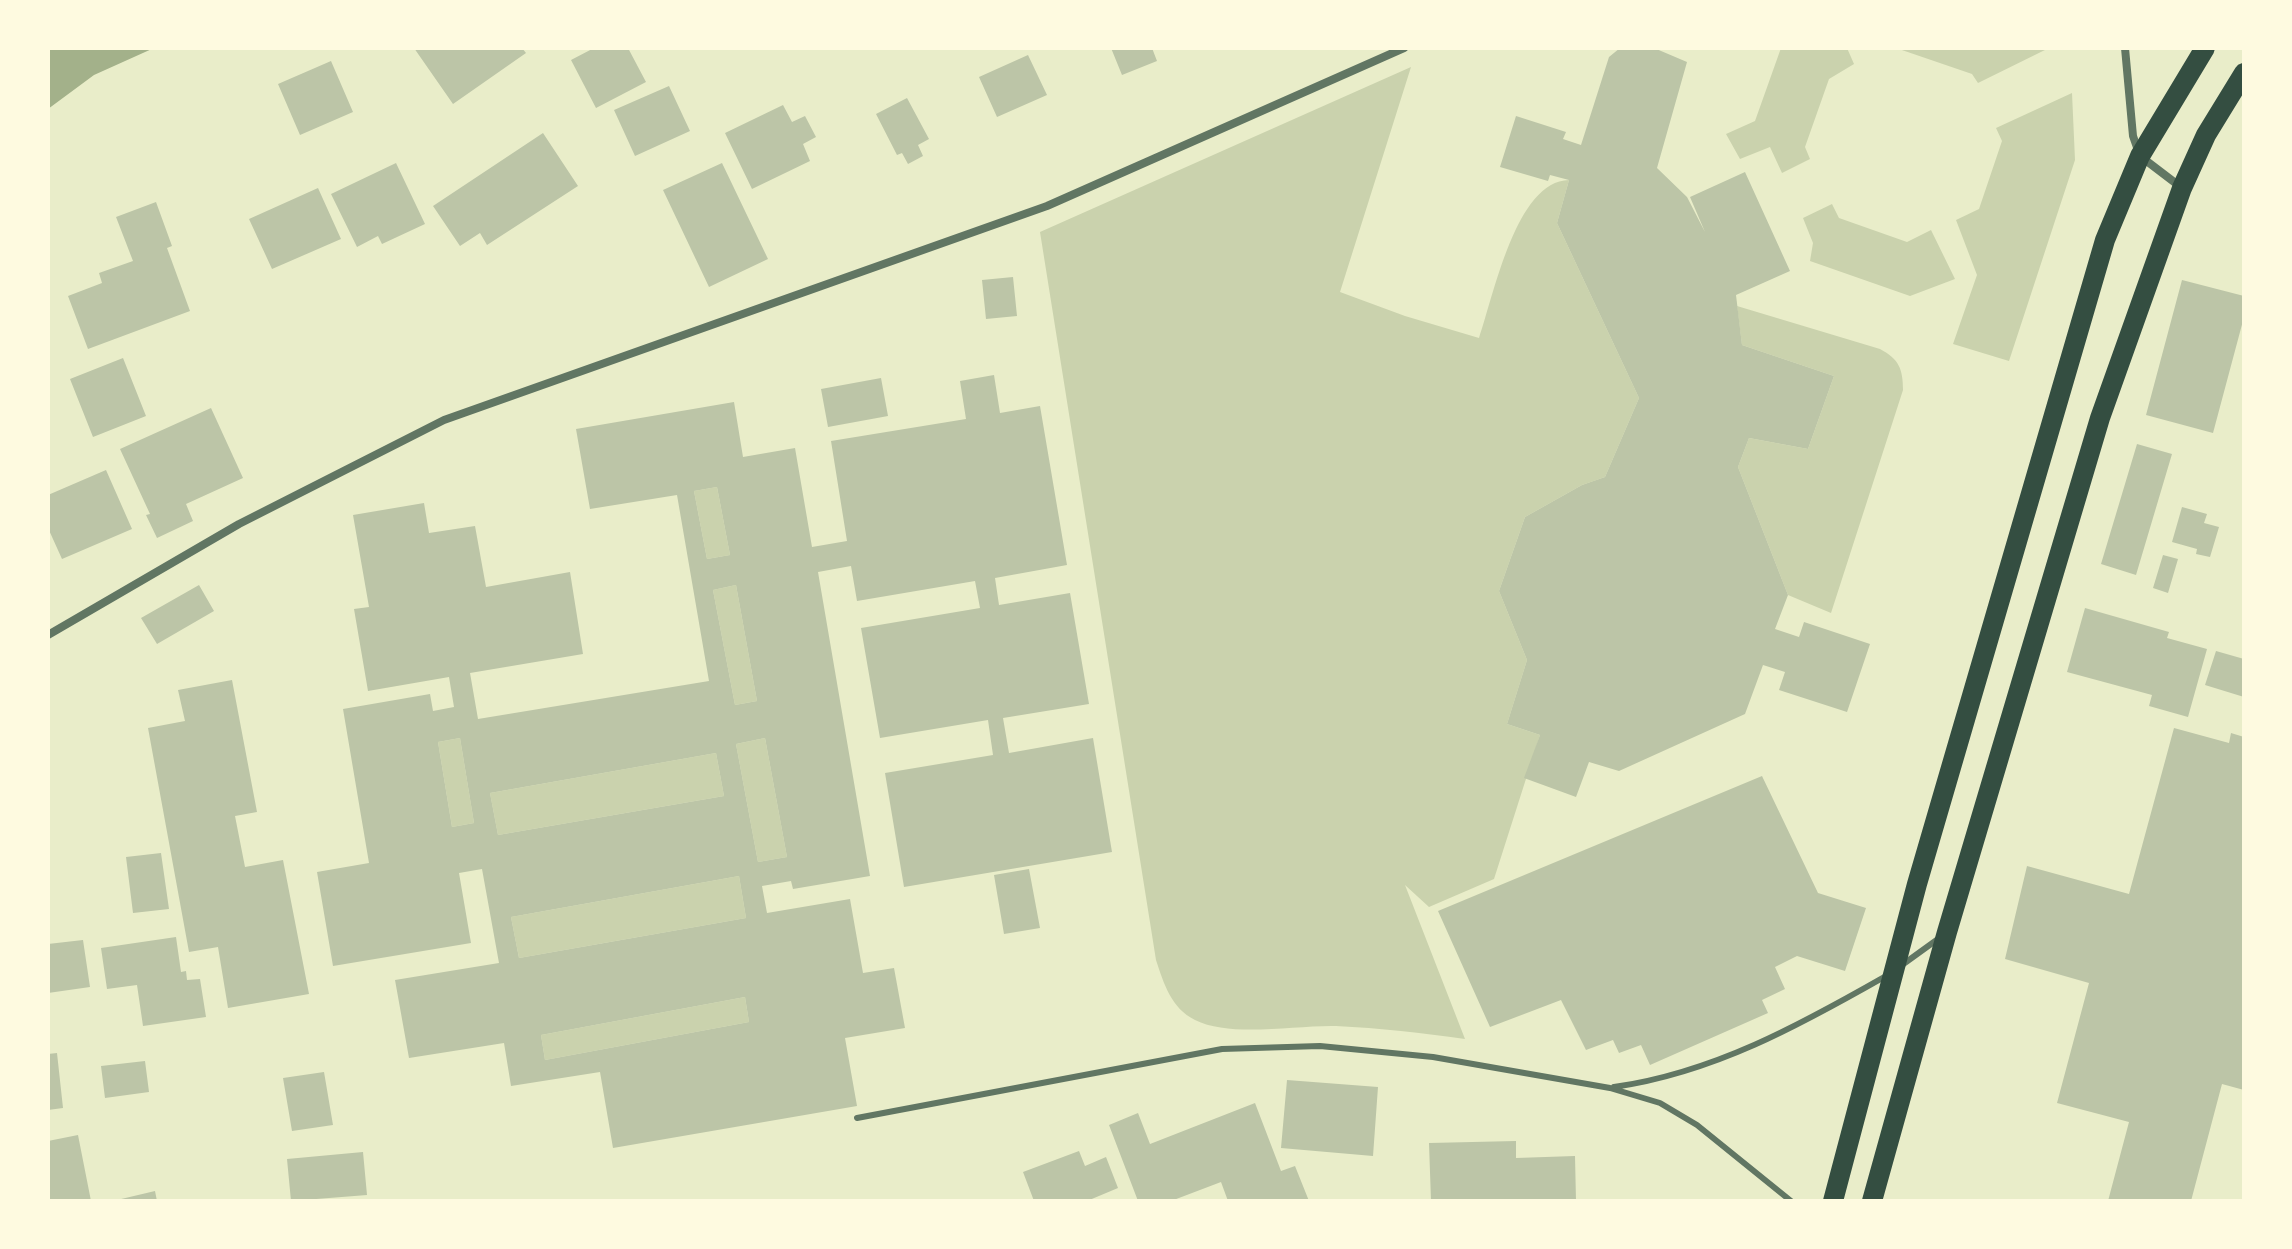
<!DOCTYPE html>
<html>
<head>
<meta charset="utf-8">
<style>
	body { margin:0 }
	#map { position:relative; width:2292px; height:1249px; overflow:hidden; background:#e9edc9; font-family:"Source Serif 4",serif }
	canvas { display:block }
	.frame { position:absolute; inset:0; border:50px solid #fefae0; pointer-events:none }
</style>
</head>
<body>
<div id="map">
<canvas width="2292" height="1249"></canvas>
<div class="frame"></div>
</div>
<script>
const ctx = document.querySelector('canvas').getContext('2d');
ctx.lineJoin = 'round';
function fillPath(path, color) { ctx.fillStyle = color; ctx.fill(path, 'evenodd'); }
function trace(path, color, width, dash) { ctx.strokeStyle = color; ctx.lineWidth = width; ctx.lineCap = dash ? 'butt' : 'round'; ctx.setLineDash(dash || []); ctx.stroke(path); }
fillPath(new Path2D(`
	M1781,48H1847L1854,64L1829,79L1805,147L1810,159L1782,173L1770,147L1740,159L1726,134L1755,121Z
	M1896,48H2049L1978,83L1972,74Z
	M1411,67L1340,292L1405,316L1479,338C1494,295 1516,181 1569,180L1557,223L1639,398L1605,477L1582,485L1525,517L1499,591L1527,660L1507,724L1540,735L1494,879L1429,907L1405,885L1465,1039C1422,1033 1380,1028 1336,1026C1295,1025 1231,1038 1195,1020C1171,1008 1164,984 1156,960L1040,232Z
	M2072,93L2075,160L2009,361L1953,344L1977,275L1956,220L1979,209L2002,141L1996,128Z
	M1832,204L1839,218L1907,242L1931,230L1955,279L1910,296L1810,261L1813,243L1803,218Z
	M1737,306L1880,349C1899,359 1903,369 1903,390L1831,613L1788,595L1738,467L1749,438L1808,449L1834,376L1742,345Z
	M717,487L730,555L707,559L694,491Z
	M736,585L757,701L735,705L713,590Z
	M460,738L474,823L452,827L438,742Z
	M765,738L787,857L758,862L736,744Z
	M716,753L724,796L498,835L490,793Z
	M739,876L746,918L519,958L511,917Z
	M745,997L749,1022L545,1060L541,1035Z`), '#cad2ad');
fillPath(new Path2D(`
	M48,48H154L94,75L48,109Z`), '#a3b18a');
fillPath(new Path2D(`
	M414,48H522L526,53L453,104Z
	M594,48H628L646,82L596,108L571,60Z
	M1111,48H1152L1157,61L1122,75Z
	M1620,48H1654L1687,62L1657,168L1687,197L1705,232L1690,197L1745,172L1790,271L1736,295L1742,345L1834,376L1808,449L1749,438L1738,467L1788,595L1775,629L1799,637L1804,622L1870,644L1847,712L1779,690L1785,672L1763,665L1745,714L1619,771L1589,762L1576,797L1524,778L1540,735L1507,724L1527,660L1499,591L1525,517L1582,485L1605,477L1639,398L1557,223L1569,180L1550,175L1548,181L1500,167L1516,116L1566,132L1563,139L1581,145L1609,57Z
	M1028,55L1047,95L997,117L979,77Z
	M331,61L353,112L300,135L278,84Z
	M669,86L690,131L635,156L614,110Z
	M907,98L929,139L918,145L923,156L908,164L902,153L897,155L876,114Z
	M783,105L792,122L805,116L816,137L803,144L810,161L752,189L725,133Z
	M543,133L578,186L487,245L480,233L460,246L433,206Z
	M396,163L425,224L382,244L378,236L357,247L331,194Z
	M722,163L768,259L709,287L663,190Z
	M318,188L341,239L272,269L249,219Z
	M156,202L172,246L167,248L190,311L88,349L68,296L102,283L99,273L133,261L116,217Z
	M1013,277L1017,316L986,319L982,280Z
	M2182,280L2244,296V317L2213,433L2146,415Z
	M123,358L146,416L93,437L70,379Z
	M994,375L1000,413L1040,406L1067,565L995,578L999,605L1070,593L1089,704L1003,718L1009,753L1093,738L1112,852L904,887L885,773L993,755L988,720L880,738L861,628L980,608L975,581L857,601L851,566L818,572L870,876L793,889L791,881L762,886L767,913L850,899L863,973L894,968L905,1028L845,1038L857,1106L613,1148L600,1072L511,1086L504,1043L409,1058L395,980L499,963L482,869L459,873L471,943L333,966L317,872L369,863L343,709L430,694L433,711L454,707L449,677L368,691L354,609L369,607L353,515L424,503L429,533L475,526L486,587L570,572L583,654L470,673L478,719L709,681L677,495L590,509L576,429L734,402L743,457L795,448L812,547L847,541L831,441L966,419L960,381ZM717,487L730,555L707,559L694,491ZM736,585L757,701L735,705L713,590ZM460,738L474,823L452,827L438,742ZM765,738L787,857L758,862L736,744ZM716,753L724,796L498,835L490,793ZM739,876L746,918L519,958L511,917ZM745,997L749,1022L545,1060L541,1035Z
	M881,378L888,416L828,427L821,389Z
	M211,408L243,478L186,504L193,521L157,538L146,515L150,514L120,449Z
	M2137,444L2172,454L2136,575L2101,564Z
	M106,470L132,529L62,559L48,528V495Z
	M2182,507L2207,514L2204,523L2219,527L2210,557L2196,554L2197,549L2172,542Z
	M2163,555L2178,559L2168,593L2153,588Z
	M199,585L214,611L157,644L141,618Z
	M2085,608L2169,632L2167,638L2207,649L2188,717L2149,706L2152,695L2067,672Z
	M2216,651L2244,659V697L2205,685Z
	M232,680L257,812L235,816L245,867L283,860L309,994L228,1008L218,947L189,952L148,728L185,721L178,690Z
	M2174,728L2229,743L2231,733L2244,737V1090L2222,1084L2191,1201H2108L2129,1122L2057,1103L2089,983L2005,959L2027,866L2129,894Z
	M1762,776L1818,893L1866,908L1845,971L1797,956L1775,967L1785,989L1762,1000L1768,1013L1650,1065L1641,1045L1619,1053L1613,1040L1586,1050L1561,1000L1490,1027L1438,911Z
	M161,853L169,909L133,913L126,857Z
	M1029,869L1040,928L1004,934L994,875Z
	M176,937L181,972L186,971L187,980L200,979L206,1017L143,1026L137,985L107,989L101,948Z
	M83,940L90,987L48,993V944Z
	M57,1053L63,1108L48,1110V1054Z
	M145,1061L149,1092L105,1098L101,1066Z
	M324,1072L333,1125L292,1131L283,1078Z
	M1287,1080L1378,1087L1373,1156L1281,1148Z
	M1255,1103L1281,1171L1295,1166L1309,1201H1228L1221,1182L1171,1201H1138L1109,1125L1138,1113L1150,1144Z
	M78,1135L91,1201H48V1141Z
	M1516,1141V1158L1575,1156L1576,1201H1431L1429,1143Z
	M1079,1151L1085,1166L1106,1157L1118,1188L1087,1201H1034L1023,1172Z
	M363,1152L367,1195L291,1201L287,1159Z
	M155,1191L157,1201H117V1200Z`), '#bcc5a7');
trace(new Path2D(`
	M1902,965L1938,939
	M1614,1087C1713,1073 1800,1025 1886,976
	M857,1118L1222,1049L1320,1046L1433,1057L1610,1088L1660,1103L1697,1125L1791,1201`), '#617663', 6);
trace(new Path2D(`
	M2125,48L2133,136L2140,156L2182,188
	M48,635L239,524L444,420L1047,206L1404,48`), '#617663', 8);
trace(new Path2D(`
	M1833,1201L1917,884L2105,240L2140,156L2205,48
	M1872,1201L1947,932L2100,418L2182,188L2206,135L2244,73`), '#344e41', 20);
</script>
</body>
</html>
